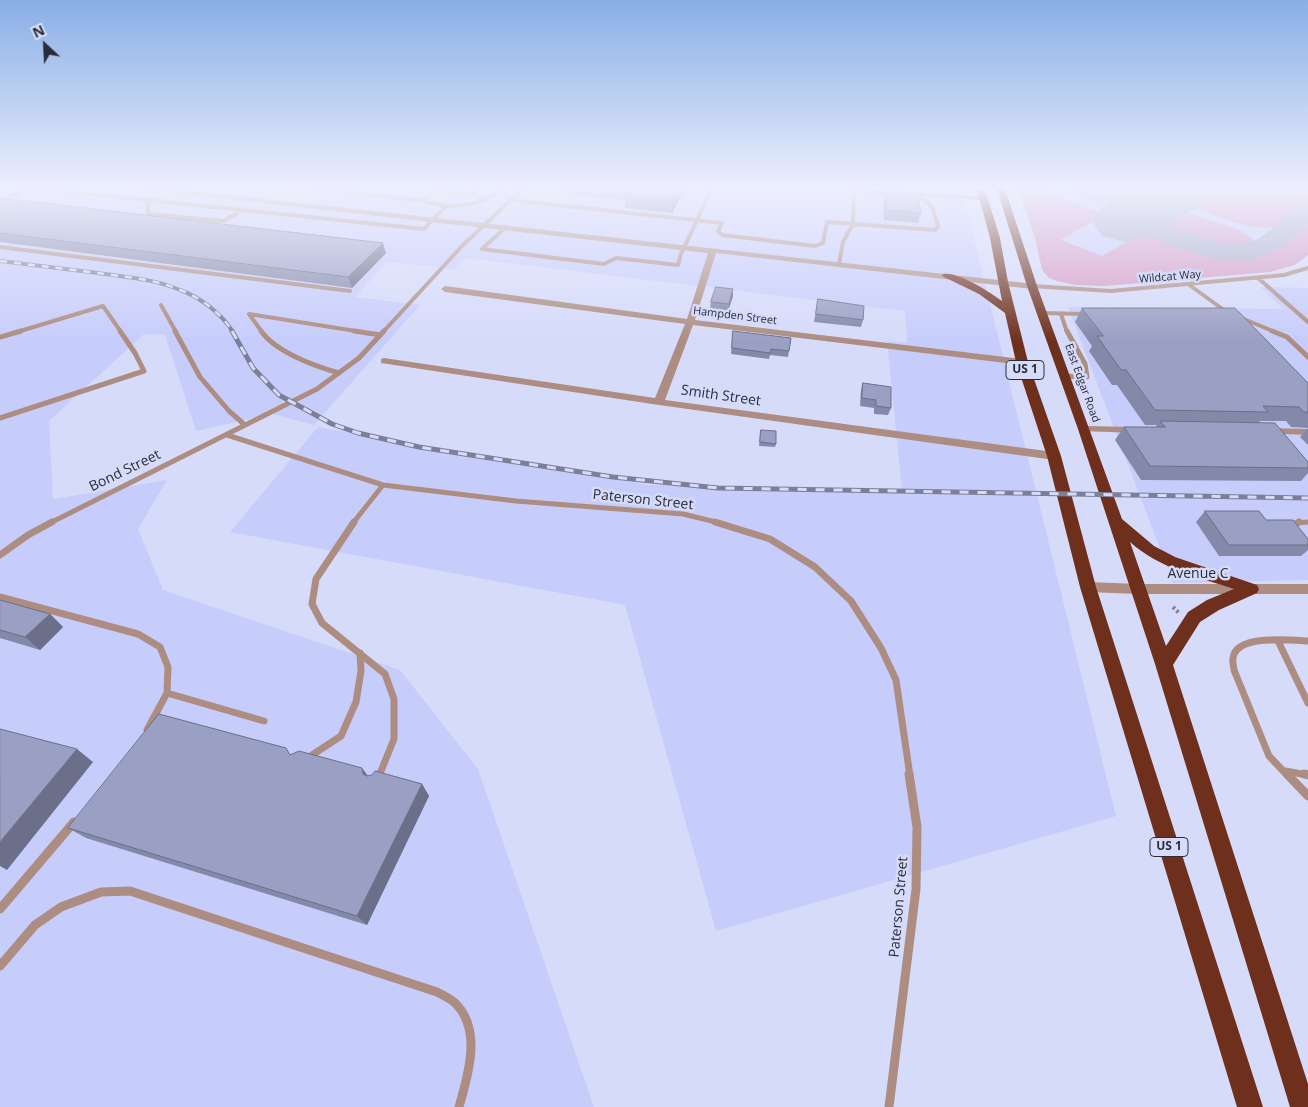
<!DOCTYPE html>
<html>
<head>
<meta charset="utf-8">
<style>
	body { margin:0 }
	#map { position:relative; width:1308px; height:1107px; overflow:hidden; background:#d6dbfa; font-family:"Open Sans",sans-serif }
	canvas { display:block }
	.north { position:absolute; left:20px; top:20px; width:50px; height:50px; -webkit-text-stroke:4px #d6dbfa; paint-order:stroke; rotate:335deg; font-size:14px; font-weight:700; line-height:20px; text-align:center; color:#2a2c3b }
	.north::after { content:''; display:block; margin:auto; width:18px; height:22px; background:#2a2c3b; clip-path:polygon(50% 0,100% 100%,50% 72%,0 100%) }
</style>
</head>
<body>
<div id="map">
<canvas width="1308" height="1107"></canvas>
<div class="north">N</div>
</div>
<script>
const ctx = document.querySelector('canvas').getContext('2d');
ctx.lineJoin = 'round';
function fillPath(path, color) { ctx.fillStyle = color; ctx.fill(path, 'evenodd'); }
function trace(path, color, width, dash) { ctx.strokeStyle = color; ctx.lineWidth = width; ctx.lineCap = dash ? 'butt' : 'round'; ctx.setLineDash(dash || []); ctx.stroke(path); }
function label(font, color, halo, rows, align = 'center') {
  ctx.font = font + ' "Open Sans",sans-serif'; ctx.lineWidth = 5; ctx.setLineDash([]); ctx.textBaseline = 'middle'; ctx.strokeStyle = halo; ctx.fillStyle = color; for (const [text, x, y, turn = 0] of rows) {
    ctx.save(); ctx.translate(x, y); ctx.rotate((+turn || 0) * Math.PI / 180); ctx.textAlign = isNaN(turn) ? turn : align; if (halo) ctx.strokeText(text, 0, 0); ctx.fillText(text, 0, 0); ctx.restore();
  }
}
fillPath(new Path2D(`
	M0,186H961L1116,816L716,931L625,605L230,532L318,427L649,485L902,490L887,341L907,343L905,311L465,258L455,269L387,262L355,297L420,305L314,425L273,414L196,431L165,335L144,334L49,421L53,499L167,480L138,529L163,590L400,670L478,769L594,1107H0Z
	M1028,186H1308V249L1288,264L1077,280Z
	M1260,287L1308,288V580L1173,583L1068,307L1283,309Z`), '#c7cdfb');
fillPath(new Path2D(`
	M1017,186H1048L1041,190L1105,214L1061,240L1102,256L1139,235L1149,233L1161,234L1217,253L1252,257L1267,252L1308,222V255L1295,265L1270,272L1105,286L1075,285L1057,281L1049,278L1042,270L1035,238Z
	M1074,186H1150L1111,205L1087,199L1072,191L1071,188Z
	M1231,186H1308V205C1298,212 1287,223 1275,227C1258,232 1212,216 1196,207Z
	M1187,213L1237,229L1252,238V243C1235,255 1180,238 1165,226Z`), '#d69bc3');
fillPath(new Path2D(`
	M1308,206V226C1294,237 1280,250 1264,256C1222,272 1160,240 1121,225L1117,219L1121,213L1130,211C1158,218 1223,253 1249,243C1271,235 1285,212 1308,206Z`), '#a9adc8');
fillPath(new Path2D(`
	M1144,186H1221L1212,199L1148,236L1125,242L1102,236L1092,222L1102,208Z`), '#a9adc8');
trace(new Path2D(`
	M1173,607L1179,613`), '#7e8198', 4, [2.5, 2.5]);
trace(new Path2D(`
	M297,186L422,201L435,190L472,195L480,186
	M32,188L424,229L446,206L422,201
	M854,191L983,198
	M8,197L35,186
	M148,199V214L224,221L244,209
	M511,200L524,186
	M446,206C469,206 488,202 505,186
	M506,227L482,249L604,264L616,258L678,265L681,254L713,186
	M0,247L350,291
	M839,264L843,242L853,224L854,186
	M1258,278L1308,322
	M1188,284L1228,313
	M1032,286L1111,291L1284,275L1308,268
	M161,305L176,332
	M1042,313L1086,314
	M1061,314L1067,332
	M1239,317L1275,332
	M17,332L103,306L121,332
	M262,332L249,314L362,332
	M383,332L463,245L511,200L722,223L718,231L722,235L815,246L823,243L827,222L935,230L938,227C933,207 933,201 912,196`), '#ad8d82', 4);
trace(new Path2D(`
	M175,331L200,377L229,411L245,425
	M261,331C276,352 314,366 339,373
	M354,331L381,335
	M1272,331L1287,337L1308,357
	M0,337L21,331
	M1065,376L1087,377L1085,364L1067,331
	M0,418L144,371L135,353L120,331
	M227,435L383,485L516,501L683,514L720,523
	M50,523L317,389L359,358L384,331
	M353,523L383,485
	M1297,523L1308,522`), '#ad8d82', 5);
trace(new Path2D(`
	M354,522L316,579L312,604L322,623L385,674L394,699V739L379,776
	M715,522L770,539L815,567L851,601L881,648L896,680L910,776
	M1293,528L1292,526L1299,522
	M0,555L28,535L52,522
	M0,597L138,634L160,647L168,667L167,693L147,730
	M1278,641L1308,703
	M167,693L264,721
	M306,759L341,736L356,702L361,671L360,653
	M1285,771L1308,775
	M1288,776L1269,756L1234,670C1234,667 1232,662 1233,658C1236,634 1291,640 1308,641`), '#ad8d82', 7);
trace(new Path2D(`
	M1287,774L1308,796
	M1304,774L1308,775
	M378,779L380,774
	M0,909L74,822
	M0,966L35,925L61,907L101,892L130,891L437,992C443,995 449,998 454,1002C483,1029 468,1075 459,1107
	M889,1107L916,889L917,827L909,774`), '#ad8d82', 9);
fillPath(new Path2D(`
	M124,186H146L1035,284L1036,286L1032,289L716,253L695,320L1022,359L1027,362L1022,365L693,325L665,400L1054,452L1060,456L1054,460L659,405L381,363V359L384,358L655,398L685,324L445,292L441,289L445,286L687,319L708,253L127,188Z
	M1084,426L1138,427L1143,430L1138,433L1080,431L1079,429Z
	M1266,428L1308,429V435L1262,433L1261,431L1262,429Z
	M1088,582L1138,584H1308V594H1138L1088,592L1083,591L1081,587L1083,583Z`), '#ad8d82');
fillPath(new Path2D(`
	M976,186H984L1000,238L1008,282L1028,362L1061,456L1096,587L1263,1107H1237L1080,587L1047,456L1016,362L1005,313L979,294L942,276L943,274C958,271 991,293 1002,301L990,238Z
	M996,186H1004L1037,286L1122,519L1154,546L1175,557L1257,585L1259,589L1257,593L1219,610L1200,622L1173,665L1308,1084V1107H1290L1155,664L1078,429L1027,286ZM1130,542C1159,568 1198,577 1234,589L1207,600L1188,612L1166,646Z`), '#6e301c');
const railFar1 = new Path2D(`
	M0,261C33,265 65,269 98,273C125,277 155,279 180,290C200,297 222,314 233,332`);
const rail = new Path2D(`
	M232,331L253,368L279,395L332,424L358,433L419,447L613,477L718,488L1308,498`);
trace(railFar1, '#7c7f96', 4);
trace(rail, '#7c7f96', 5);
trace(railFar1, '#d6dbfa', 2.5, [7]);
trace(rail, '#d6dbfa', 3, [9]);
fillPath(new Path2D(`
	M566,186H697L695,189L685,188L672,213L625,208V200L567,194Z
	M885,194L921,213L918,223L884,220L883,204Z
	M0,198L386,253L352,288L0,242Z
	M733,289V296L728,311L710,309L711,302Z
	M818,299L863,320L861,327L814,322Z
	M1082,308L1308,383V428L1291,427L1286,421H1260L1259,422L1308,468V473L1301,481L1141,480L1115,440L1124,427H1156L1157,425H1145L1117,385H1112L1089,351L1092,346L1075,322Z
	M733,331L791,338L788,357L770,355L769,359L731,354Z
	M863,383L891,408L888,415L874,414V408L860,406L861,390Z
	M1308,428V445L1300,437Z
	M761,430L776,444L775,447L759,446Z
	M1205,511L1266,520L1308,539V550L1301,556H1219L1196,522Z
	M0,600L50,614L63,627L40,650L0,638Z
	M292,754L368,776L422,784L429,796L367,925L86,838L68,828Z`), '#8489a9');
fillPath(new Path2D(`
	M679,186H685V188L672,213V199Z
	M383,243L386,253L352,288L348,277Z
	M733,289V296L728,311L729,304Z
	M50,614L63,627L40,650L25,637Z
	M77,749L93,762L7,870L0,866V842Z
	M362,768L371,780L363,774Z
	M422,784L429,796L367,925L357,916Z`), '#6c6f89');
const building = new Path2D(`
	M613,186H679L672,199L624,195L629,188Z
	M885,194L918,197L921,213L887,210Z
	M0,198L383,243L348,277L0,233Z
	M716,287L733,289L729,304L711,302Z
	M818,299L864,306L863,320L816,314Z
	M1082,308H1235L1308,383V412H1304L1299,407L1263,406L1268,412L1155,410L1126,370H1121L1097,336H1103Z
	M733,331L791,338L789,351L771,349L770,353L732,348Z
	M863,383L891,387V408L876,406V400L862,398Z
	M1160,421L1275,423L1308,462V468L1150,466L1124,427H1165Z
	M761,430L776,431V444L760,442Z
	M1205,511H1259L1266,520H1293L1308,539V545H1229Z
	M0,600L50,614L25,637L0,630Z
	M159,714L286,748L290,755L299,751L362,768L363,774L367,776L372,775L375,771L422,784L357,916L68,828Z
	M0,729L77,749L0,842Z`);
fillPath(building, '#9a9fc4');
trace(building, '#6c6f89', 1);
const sky = ctx.createLinearGradient(0, 0, 0, 341);
sky.addColorStop(0, '#89aee6');
sky.addColorStop(0.55, '#edeffd');
sky.addColorStop(1, '#edeffd00');
ctx.fillStyle = sky;
ctx.fillRect(0, 0, 1308, 341);
label('11px', '#2a2c3b', '#d6dbfa', [
	["Wildcat Way",1170,277,-5],
	["Hampden Street",735,316,7],
	["East Edgar Road",1082,383,70]
]);
for (const [x, y, w] of [
	[1025,370,38],
	[1169,847,38]
]) { const box = new Path2D(); box.roundRect(x - w / 2, y - 9.5, w, 19, 4); ctx.fillStyle = '#d6dbfa'; ctx.fill(box); trace(box, '#2a2c3b', 1); }
label('bold 12px', '#2a2c3b', null, [
	["US 1",1025,370],
	["US 1",1169,847]
]);
label('14px', '#2a2c3b', '#d6dbfa', [
	["Smith Street",721,396,8],
	["Bond Street",125,471,-26],
	["Paterson Street",643,500,6],
	["Avenue C",1198,574],
	["Paterson Street",899,907,-85]
]);
</script>
</body>
</html>
